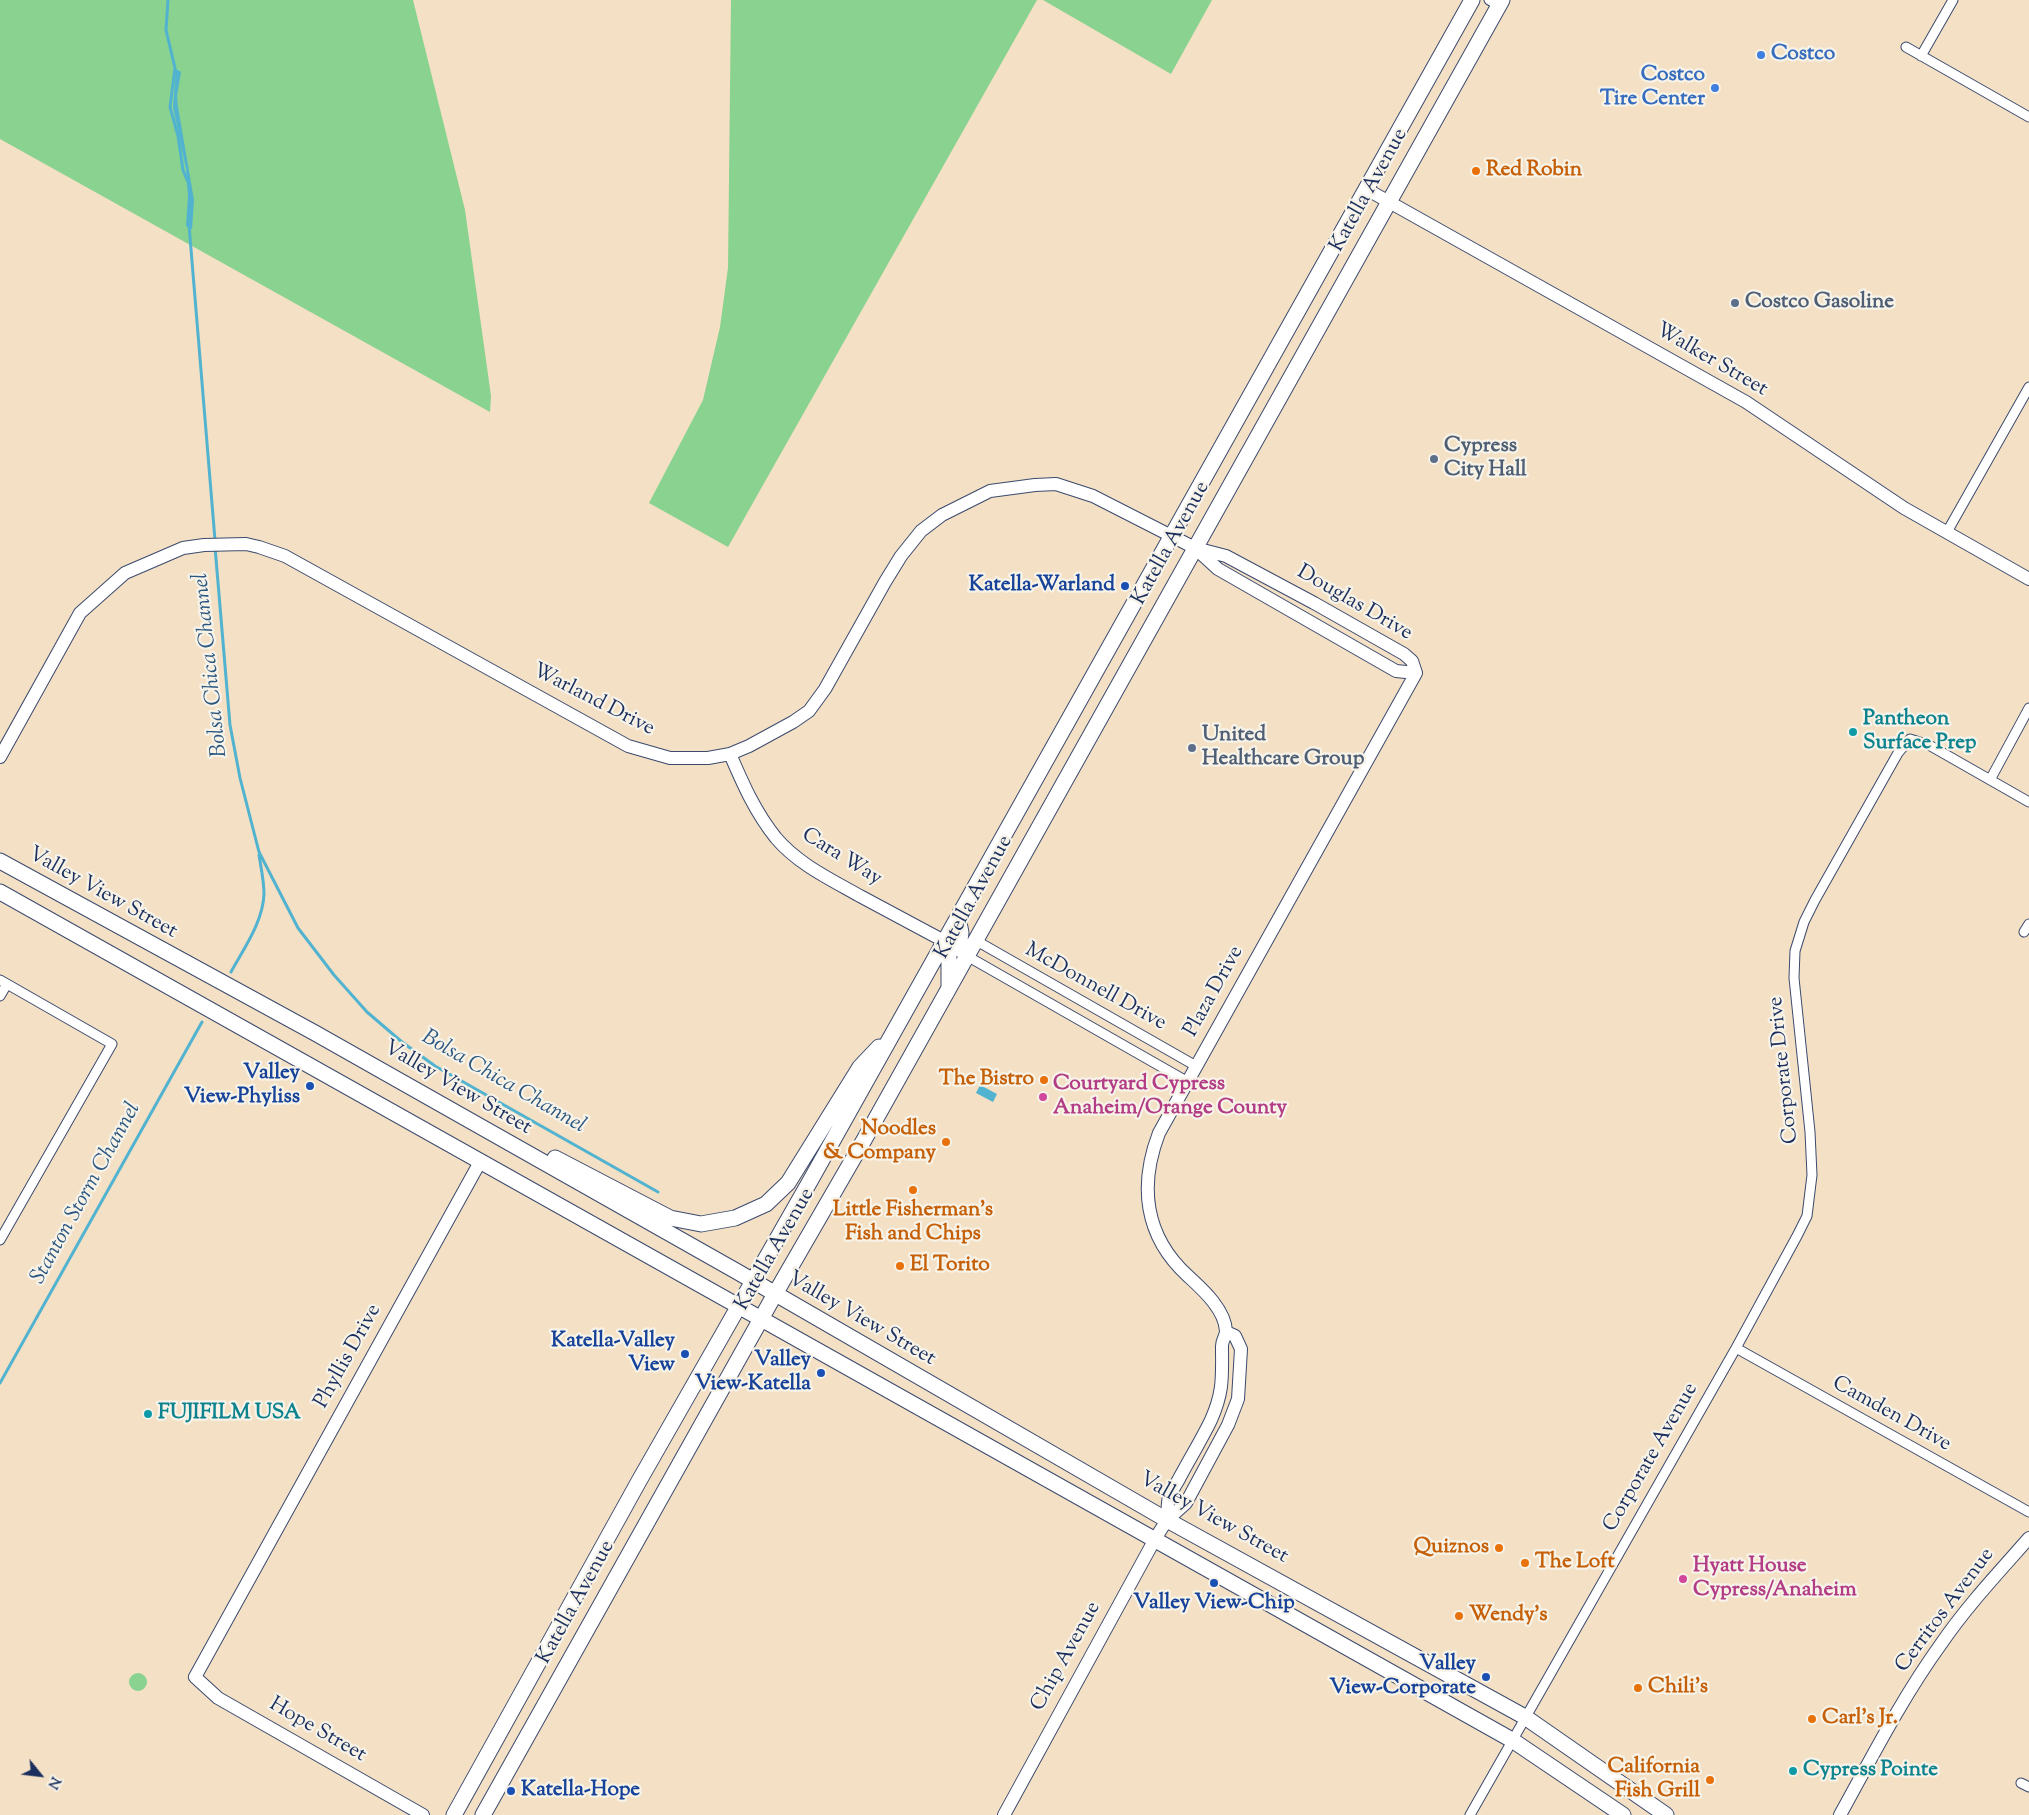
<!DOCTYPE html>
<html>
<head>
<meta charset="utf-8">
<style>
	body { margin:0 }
	#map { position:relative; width:2029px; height:1815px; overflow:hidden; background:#f3e0c5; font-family:"Sorts Mill Goudy",serif }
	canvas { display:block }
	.north { position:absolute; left:15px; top:1750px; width:50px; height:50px; -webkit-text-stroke:4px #f7f3e8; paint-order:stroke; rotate:119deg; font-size:14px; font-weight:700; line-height:20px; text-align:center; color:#1b2f5e }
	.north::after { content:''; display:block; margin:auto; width:18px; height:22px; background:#1b2f5e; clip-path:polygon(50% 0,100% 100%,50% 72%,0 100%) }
</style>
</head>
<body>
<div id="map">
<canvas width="2029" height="1815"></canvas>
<div class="north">N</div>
</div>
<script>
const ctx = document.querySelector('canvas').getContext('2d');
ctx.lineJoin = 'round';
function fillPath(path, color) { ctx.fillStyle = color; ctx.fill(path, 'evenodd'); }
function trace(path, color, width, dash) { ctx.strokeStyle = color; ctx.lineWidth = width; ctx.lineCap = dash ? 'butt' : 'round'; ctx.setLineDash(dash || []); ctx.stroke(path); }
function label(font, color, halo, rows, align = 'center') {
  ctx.font = font + ' "Sorts Mill Goudy",serif'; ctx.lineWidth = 4.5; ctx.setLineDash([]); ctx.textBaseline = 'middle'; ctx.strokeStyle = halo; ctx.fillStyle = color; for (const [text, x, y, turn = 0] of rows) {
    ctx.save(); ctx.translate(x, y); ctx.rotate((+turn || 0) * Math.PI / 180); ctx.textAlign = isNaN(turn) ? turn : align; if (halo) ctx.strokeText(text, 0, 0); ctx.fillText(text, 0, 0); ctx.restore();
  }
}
fillPath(new Path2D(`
	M0,0H413L465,210L491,396L490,412L0,139Z
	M731,0H1037L728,547L649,503L703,400L720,327L728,268Z
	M1043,0H1212L1171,74Z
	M129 1682a9 9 0 1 1 18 0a9 9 0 1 1-18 0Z`), '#89d28f');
fillPath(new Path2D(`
	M176,69L181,72L177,96L178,107L194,200L192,229L186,226L188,197L186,169L173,107Z
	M980,1085L997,1094L993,1102L976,1093Z`), '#51b3d0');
trace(new Path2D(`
	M168,0L166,30L175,68L170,107L178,136L183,170L188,182
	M189,225L215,540
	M215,547L230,725L240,778L259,852L298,928L334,975L367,1012L402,1042L435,1066L658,1192
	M231,972C244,948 263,922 264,894C264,881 261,868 259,855
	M0,1383L202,1022`), '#51b3d0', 3);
const street = new Path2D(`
	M1489,0L1499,6
	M1906,47L2029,117
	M1921,56L1953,0
	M1947,532L2029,387
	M1990,780L2029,708
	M2024,932L2029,924
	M975,940L1196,1066
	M967,956L1188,1082
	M0,980L112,1044L0,1240
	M0,996L7,984
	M1736,1348L2029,1512
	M2021,1783L2029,1787
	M1470,1815L1736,1348L1797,1236L1807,1216L1812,1175L1810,1132L1794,978L1795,951L1804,922L1815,900L1898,753L1910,739L1929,745L2029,802`);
const secondary = new Path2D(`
	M1366,189L1746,402L1904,508L2029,579
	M1199,549L1226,556L1314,603L1404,654L1412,661L1416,673
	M730,754C743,784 755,812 776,838C798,864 830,879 860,896C888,911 916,926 944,941
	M0,757L80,613L125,573L183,548L204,545L246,544L259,547L285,556L628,746L670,758H708L730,754L749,746L793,722L809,711L825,689L885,582L901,556L921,531L942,515L990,491L1035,485L1056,484L1093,496L1195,548L1218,569L1396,671L1416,673
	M1167,1520C1168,1512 1167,1504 1169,1497C1172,1490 1177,1483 1180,1477C1190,1458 1202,1439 1211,1420C1224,1391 1222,1376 1222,1346C1222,1340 1226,1336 1226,1331C1225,1309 1202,1289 1188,1276C1144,1236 1139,1185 1159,1133L1416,673
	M423,1815L218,1698L195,1677L480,1162
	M1004,1815L1155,1539L1167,1520L1186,1503L1228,1425L1238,1399L1241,1349L1235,1336L1226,1332
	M1840,1815C1872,1757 1902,1698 1941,1644C1967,1606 1999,1572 2029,1538`);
const primary = new Path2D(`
	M0,861L315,1033L736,1271L1167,1520L1525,1717L1666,1815
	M0,892L1512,1740L1623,1815
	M958,917L961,933L959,947L967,956
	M944,941L949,949V986
	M555,1158L670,1218L701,1224L735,1218L766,1204L788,1183L860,1067L879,1047
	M454,1815L639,1481L809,1183L1472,0
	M483,1815L775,1294L864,1140L1502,0`);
trace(street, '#3b4a6d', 11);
trace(secondary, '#3b4a6d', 14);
trace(primary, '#3b4a6d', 17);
trace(street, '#fff', 9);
trace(secondary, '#fff', 12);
trace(primary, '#fff', 15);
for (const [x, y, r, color] of [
	[1761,55,5,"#3f7fe0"],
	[1715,88,5,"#3f7fe0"],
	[1476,171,5,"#e8710a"],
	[1735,303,5,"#5c6f8a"],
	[1434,459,5,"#5c6f8a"],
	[1125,586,5,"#1a4fb4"],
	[1853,732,5,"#0f9aa8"],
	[1192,748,5,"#5c6f8a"],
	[1044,1080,5,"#e8710a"],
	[310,1086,5,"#1a4fb4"],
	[1043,1097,5,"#d1479c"],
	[946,1142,5,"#e8710a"],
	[913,1190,5,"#e8710a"],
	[900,1266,5,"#e8710a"],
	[685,1354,5,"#1a4fb4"],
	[821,1373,5,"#1a4fb4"],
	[148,1414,5,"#0f9aa8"],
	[1499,1548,5,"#e8710a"],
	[1525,1563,5,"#e8710a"],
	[1683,1579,5,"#d1479c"],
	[1214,1583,5,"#1a4fb4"],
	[1459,1616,5,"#e8710a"],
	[1486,1677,5,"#1a4fb4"],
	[1638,1688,5,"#e8710a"],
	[1812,1719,5,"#e8710a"],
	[1793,1771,5,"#0f9aa8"],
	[1710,1780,5,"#e8710a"],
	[511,1791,5,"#1a4fb4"]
]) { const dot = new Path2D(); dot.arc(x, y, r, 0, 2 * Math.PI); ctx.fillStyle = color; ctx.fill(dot); trace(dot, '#f7f3e8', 2); }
label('bold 21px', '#366cbe', '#f7f3e8', [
	["Costco",1771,55],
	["Costco",1705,76,"right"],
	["Tire Center",1705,100,"right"]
], 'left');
label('bold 21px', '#c56008', '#f7f3e8', [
	["Red Robin",1486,171],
	["The Bistro",1034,1080,"right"],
	["Noodles",936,1130,"right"],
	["& Company",936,1154,"right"],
	["Little Fisherman's",913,1211,"center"],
	["Fish and Chips",913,1235,"center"],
	["El Torito",910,1266],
	["Quiznos",1489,1548,"right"],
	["The Loft",1535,1563],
	["Wendy's",1469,1616],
	["Chili's",1648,1688],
	["Carl's Jr.",1822,1719],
	["California",1700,1768,"right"],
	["Fish Grill",1700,1792,"right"]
], 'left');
label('21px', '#1b2f5e', '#f7f3e8', [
	["Katella Avenue",1370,191,-61],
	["Walker Street",1711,361,30],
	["Katella Avenue",1172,544,-61],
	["Douglas Drive",1354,604,30],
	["Warland Drive",593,701,27],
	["Cara Way",841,858,32],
	["Valley View Street",102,894,29],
	["Katella Avenue",975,898,-61],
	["McDonnell Drive",1095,988,29],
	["Plaza Drive",1215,992,-61],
	["Corporate Drive",1785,1070,-96],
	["Valley View Street",457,1089,30],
	["Katella Avenue",776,1250,-60],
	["Valley View Street",861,1320,30],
	["Phyllis Drive",349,1357,-61],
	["Camden Drive",1891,1415,29],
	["Corporate Avenue",1652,1458,-60],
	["Valley View Street",1213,1519,29],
	["Katella Avenue",577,1603,-61],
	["Cerritos Avenue",1946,1611,-53],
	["Chip Avenue",1067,1657,-61],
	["Hope Street",317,1731,30]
]);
label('bold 21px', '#4e5e75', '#f7f3e8', [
	["Costco Gasoline",1745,303],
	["Cypress",1444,447],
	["City Hall",1444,471],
	["United",1202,736],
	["Healthcare Group",1202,760]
], 'left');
label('bold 21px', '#164399', '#f7f3e8', [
	["Katella-Warland",1115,586],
	["Valley",300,1074],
	["View-Phyliss",300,1098],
	["Katella-Valley",675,1342],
	["View",675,1366],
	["Valley",811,1361],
	["View-Katella",811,1385],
	["Valley View-Chip",1214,1604,"center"],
	["Valley",1476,1665],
	["View-Corporate",1476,1689],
	["Katella-Hope",521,1791,"left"]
], 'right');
label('bold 21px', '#0d838f', '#f7f3e8', [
	["Pantheon",1863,720],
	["Surface Prep",1863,744],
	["FUJIFILM USA",158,1414],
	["Cypress Pointe",1803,1771]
], 'left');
label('bold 21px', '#b23c85', '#f7f3e8', [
	["Courtyard Cypress",1053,1085],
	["Anaheim/Orange County",1053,1109],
	["Hyatt House",1693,1567],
	["Cypress/Anaheim",1693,1591]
], 'left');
label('italic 22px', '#2b5780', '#f7f3e8', [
	["Bolsa Chica Channel",212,665,-96],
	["Bolsa Chica Channel",503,1083,30],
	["Stanton Storm Channel",87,1194,-61]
]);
</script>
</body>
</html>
